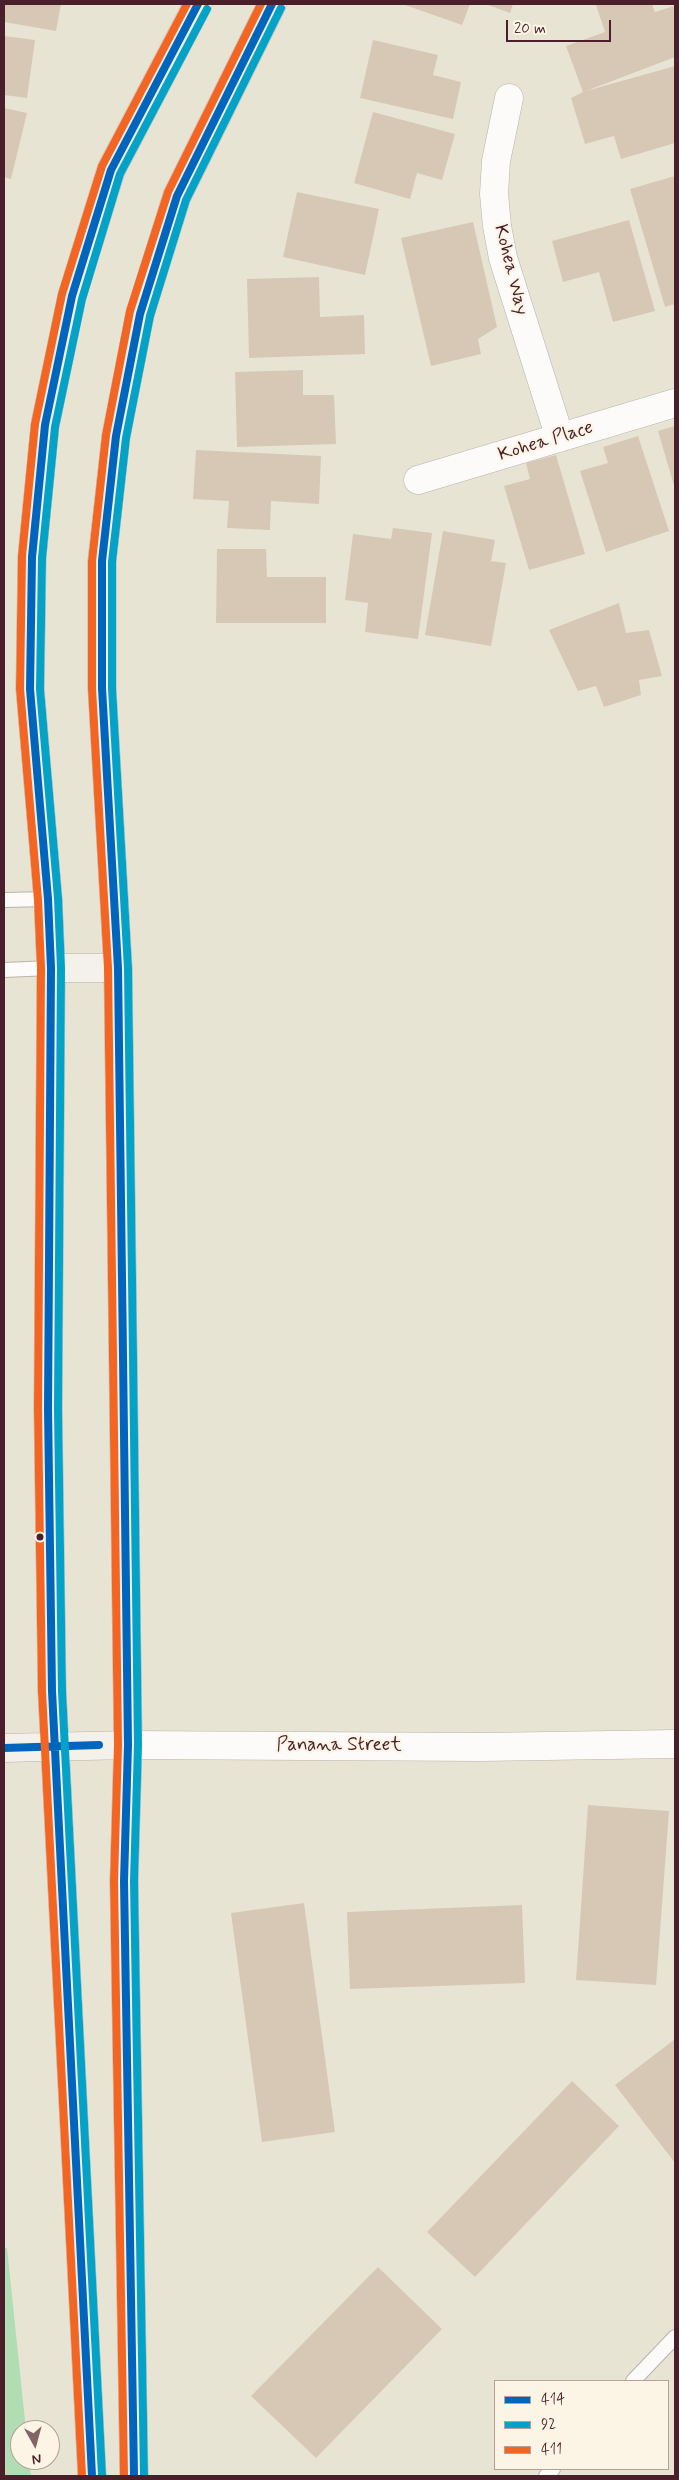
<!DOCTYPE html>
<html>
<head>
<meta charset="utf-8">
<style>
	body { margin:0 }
	#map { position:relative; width:679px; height:2480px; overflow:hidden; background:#e8e4d4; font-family:Mynerve,sans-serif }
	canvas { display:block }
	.frame { position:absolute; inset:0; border:5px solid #4a1f2b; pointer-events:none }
	.legend { position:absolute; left:494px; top:2380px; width:175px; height:90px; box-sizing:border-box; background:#fcf5e5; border:1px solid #b59f9b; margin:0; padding:6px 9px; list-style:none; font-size:15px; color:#4a1f2b }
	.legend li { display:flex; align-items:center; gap:10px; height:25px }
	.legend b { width:25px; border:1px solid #b59f9b }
	.north { position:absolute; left:10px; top:2420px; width:50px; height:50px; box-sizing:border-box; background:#fcf5e5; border:1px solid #b59f9b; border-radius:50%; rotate:173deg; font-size:14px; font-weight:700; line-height:20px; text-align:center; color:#4a1f2b }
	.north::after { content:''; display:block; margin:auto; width:18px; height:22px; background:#816466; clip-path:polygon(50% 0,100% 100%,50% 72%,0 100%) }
	.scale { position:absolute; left:506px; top:20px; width:105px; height:22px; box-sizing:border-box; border:2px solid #4a1f2b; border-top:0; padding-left:6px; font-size:15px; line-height:18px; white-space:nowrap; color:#4a1f2b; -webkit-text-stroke:4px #fcf5e5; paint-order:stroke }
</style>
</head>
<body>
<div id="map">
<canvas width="679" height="2480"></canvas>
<div class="frame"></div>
<ul class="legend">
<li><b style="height:6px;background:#0065bd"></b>414</li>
<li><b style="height:6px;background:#04a2c6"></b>92</li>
<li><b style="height:6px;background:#f26522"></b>411</li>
</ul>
<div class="north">N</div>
<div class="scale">20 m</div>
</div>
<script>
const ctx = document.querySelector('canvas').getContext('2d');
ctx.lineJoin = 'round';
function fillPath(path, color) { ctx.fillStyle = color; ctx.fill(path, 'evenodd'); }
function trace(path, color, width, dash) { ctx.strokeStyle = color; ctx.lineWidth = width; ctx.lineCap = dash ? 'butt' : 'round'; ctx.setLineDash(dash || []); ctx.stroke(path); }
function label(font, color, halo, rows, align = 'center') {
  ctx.font = font + ' Mynerve,sans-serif'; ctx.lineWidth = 4.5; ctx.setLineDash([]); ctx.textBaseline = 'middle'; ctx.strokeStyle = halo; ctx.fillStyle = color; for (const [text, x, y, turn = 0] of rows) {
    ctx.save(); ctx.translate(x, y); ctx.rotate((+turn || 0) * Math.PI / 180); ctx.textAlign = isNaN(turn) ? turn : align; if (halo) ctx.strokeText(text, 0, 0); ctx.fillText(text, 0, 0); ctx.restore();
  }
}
fillPath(new Path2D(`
	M4,2248H7L26,2430H20V2460H29L31,2476H4Z`), '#b0ddb4');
fillPath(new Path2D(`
	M4,4H61L56,31L4,22Z
	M402,4H470L462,25Z
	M485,4H513L510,13Z
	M598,4H652L655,12L674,6L675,57L586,91L675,66V143L621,159L614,136L585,144L571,98L583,92L566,46L605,32L596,5Z
	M4,36L35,40L27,98L4,95Z
	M373,40L438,55L433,75L461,82L453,119L360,98Z
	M4,108L27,113L11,179L4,177Z
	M373,112L455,134L442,180L417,173L410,199L354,183Z
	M675,176V304L665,307L630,189Z
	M297,192L379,209L365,275L283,257Z
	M629,220L655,311L613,322L599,272L563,282L552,241Z
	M473,222L497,327L478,339L481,354L431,366L401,238Z
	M319,277L320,317L364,315L365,354L249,358L247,279Z
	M303,370V395H334L336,444L237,447L235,372Z
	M675,426V489L658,431Z
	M638,436L669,531L606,552L580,471L608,463L603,447Z
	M196,450L321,456L319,504L271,501L270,530L227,528L229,501L193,499Z
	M556,455L585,554L529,570L504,486L530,479L526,463Z
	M393,528L432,533L418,639L365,632L368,603L345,600L353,534L391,539Z
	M443,531L495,540L491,561L506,563L491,646L425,635Z
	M217,549H266L267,577H326V623H216Z
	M619,603L626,633L649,630L662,676L639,680L641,695L604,707L596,686L578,691L549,630Z
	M588,1805L669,1811L656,1985L576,1980Z
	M304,1903L335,2132L262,2142L231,1913Z
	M522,1905L525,1983L350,1989L347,1912Z
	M675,2039V2163L615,2085Z
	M572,2081L619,2126L475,2277L427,2232Z
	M378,2267L442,2329L316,2458L251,2396Z`), '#d7c8b6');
const lane = new Path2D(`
	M4,900L48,899
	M4,970L51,968
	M633,2381L675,2337
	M546,2476L553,2469`);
const street = new Path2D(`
	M509,98L496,161L494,194L497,226L503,258L560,438
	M418,480L675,403
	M128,1745L482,1747L675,1744`);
const secondary = new Path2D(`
	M51,968H118
	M4,1748L128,1745
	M92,2476L52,1691L48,1408L51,968L48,899L30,689L32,557L45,425L72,296L111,170L198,4
	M134,2476L124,1881L128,1745L118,968L102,688V561L116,436L140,314L177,196L272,4`);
trace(lane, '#b9b2aa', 16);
trace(street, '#b9b2aa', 29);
trace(secondary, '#b9b2aa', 29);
trace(lane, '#fcfbf9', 14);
trace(street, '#fcfbf9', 28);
trace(secondary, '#f3f1ea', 28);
trace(new Path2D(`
	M4,1748L99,1745
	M92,2476L52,1691L48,1408L51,968L48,899L30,689L32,557L45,425L72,296L111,170L198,4
	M134,2476L124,1881L128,1745L118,968L102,688V561L116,436L140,314L177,196L272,4`), '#0065bd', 8);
trace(new Path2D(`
	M102,2475L62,1691L58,1408L61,968L58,898L40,689L42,558L55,427L82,299L120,174L207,9
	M144,2476L134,1881L138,1745L128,968L112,688V562L126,438L150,316L186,200L281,8`), '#04a2c6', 8);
trace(new Path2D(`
	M82,2476L42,1691L38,1408L41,968L38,900L20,689L22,556L35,424L62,294L102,166L187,4
	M124,2476L114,1881L118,1745L108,968L92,689V561L106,435L130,311L168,192L261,4`), '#f26522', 8);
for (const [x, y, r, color] of [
	[40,1537,4.5,"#4a1f2b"]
]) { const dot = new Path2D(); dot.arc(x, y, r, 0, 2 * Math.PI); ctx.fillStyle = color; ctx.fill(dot); trace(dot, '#fcf5e5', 2); }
label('19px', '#4a1f2b', '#fcf5e5', [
	["Kohea Way",510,270,76],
	["Kohea Place",546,442,-17],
	["Panana Street",339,1746]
]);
</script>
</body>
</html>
